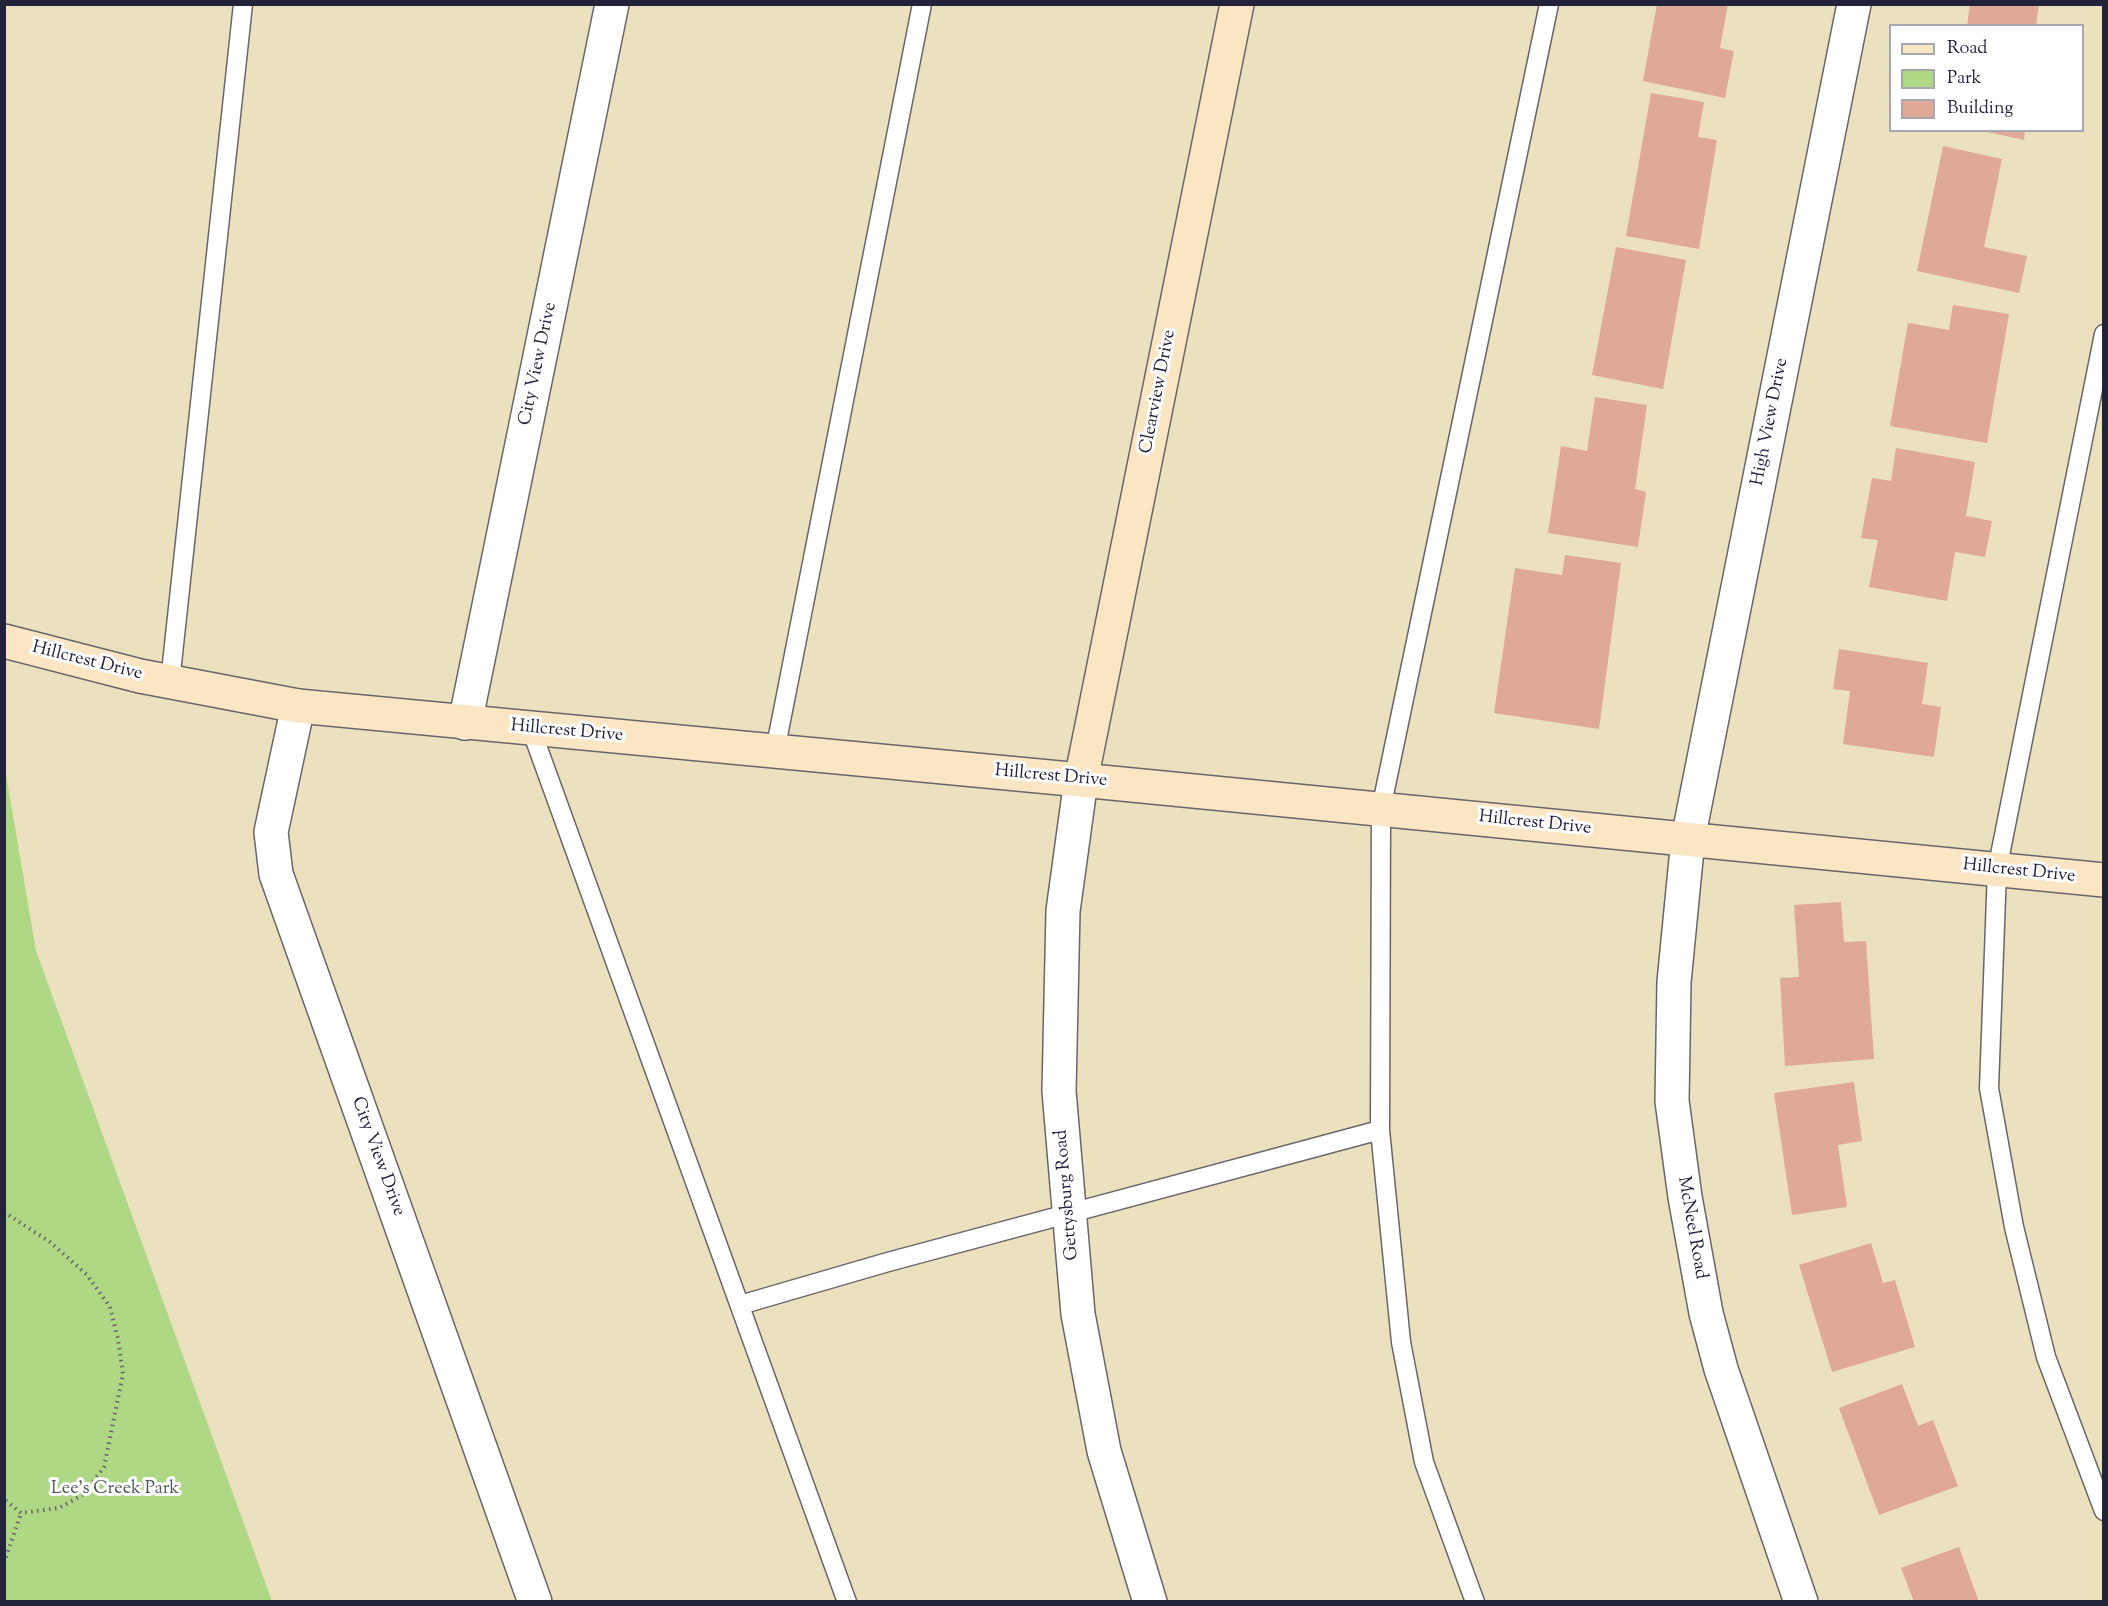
<!DOCTYPE html>
<html>
<head>
<meta charset="utf-8">
<style>
	body { margin:0 }
	#map { position:relative; width:2108px; height:1606px; overflow:hidden; background:#ece1bf; font-family:"Sorts Mill Goudy",serif }
	canvas { display:block }
	.frame { position:absolute; inset:0; border:6px solid #22223b; pointer-events:none }
	.legend { position:absolute; left:1889px; top:24px; width:195px; height:108px; box-sizing:border-box; background:#fff; border:2px solid #a7a7b1; margin:0; padding:8px 10px; list-style:none; font-size:18px; color:#22223b }
	.legend li { display:flex; align-items:center; gap:12px; height:30px }
	.legend b { width:30px; border:2px solid #a7a7b1 }
</style>
</head>
<body>
<div id="map">
<canvas width="2108" height="1606"></canvas>
<div class="frame"></div>
<ul class="legend">
<li><b style="height:8px;background:#fbe6c4"></b>Road</li>
<li><b style="height:16px;background:#afd884"></b>Park</li>
<li><b style="height:16px;background:#dfa897"></b>Building</li>
</ul>
</div>
<script>
const ctx = document.querySelector('canvas').getContext('2d');
ctx.lineJoin = 'round';
function fillPath(path, color) { ctx.fillStyle = color; ctx.fill(path, 'evenodd'); }
function trace(path, color, width, dash) { ctx.strokeStyle = color; ctx.lineWidth = width; ctx.lineCap = dash ? 'butt' : 'round'; ctx.setLineDash(dash || []); ctx.stroke(path); }
function label(font, color, halo, rows, align = 'center') {
  ctx.font = font + ' "Sorts Mill Goudy",serif'; ctx.lineWidth = 6; ctx.setLineDash([]); ctx.textBaseline = 'middle'; ctx.strokeStyle = halo; ctx.fillStyle = color; for (const [text, x, y, turn = 0] of rows) {
    ctx.save(); ctx.translate(x, y); ctx.rotate((+turn || 0) * Math.PI / 180); ctx.textAlign = isNaN(turn) ? turn : align; if (halo) ctx.strokeText(text, 0, 0); ctx.fillText(text, 0, 0); ctx.restore();
  }
}
fillPath(new Path2D(`
	M5,768L36,951L272,1601H5Z`), '#afd884');
fillPath(new Path2D(`
	M1657,4H1728L1720,48L1734,51L1725,98L1643,81Z
	M1970,4H2039L2036,26H1967Z
	M1651,93L1704,102L1698,137L1717,140L1699,249L1626,236Z
	M1978,130H2025L2024,140Z
	M1943,146L2002,159L1984,247L2027,256L2019,293L1917,271Z
	M1616,247L1686,260L1663,389L1592,375Z
	M1953,305L2009,314L1987,443L1890,426L1908,323L1949,330Z
	M1595,397L1647,405L1635,489L1646,492L1638,547L1548,533L1561,446L1587,451Z
	M1896,448L1975,462L1966,516L1992,521L1985,557L1955,552L1947,601L1869,587L1878,540L1861,538L1872,478L1891,481Z
	M1565,555L1621,563L1599,729L1494,713L1515,568L1562,575Z
	M1839,649L1928,663L1922,704L1941,707L1934,757L1843,744L1850,691L1833,689Z
	M1841,902L1844,942L1866,941L1874,1059L1785,1066L1780,978L1799,977L1794,905Z
	M1854,1082L1862,1141L1838,1145L1847,1207L1792,1215L1774,1093Z
	M1871,1243L1883,1283L1895,1280L1915,1347L1832,1372L1799,1265Z
	M1902,1384L1918,1426L1933,1420L1958,1486L1879,1515L1839,1408Z
	M1959,1547L1979,1602H1914L1901,1568Z`), '#dfa897');
const lane = new Path2D(`
	M2104,334L1997,870L1989,1088L2014,1227L2046,1357L2104,1511
	M170,682L243,4
	M531,729L847,1602
	M775,751L922,4
	M740,1305L888,1262L1380,1130
	M1475,1602L1424,1462L1401,1342L1380,1130L1381,809L1549,4`);
const street = new Path2D(`
	M298,706L271,832L276,874L535,1602
	M465,723L612,4
	M1081,780L1063,911L1059,1091L1078,1314L1104,1451L1150,1602
	M1801,1602L1721,1369L1706,1313L1685,1197L1672,1101L1674,982L1688,839L1854,4`);
const secondary = new Path2D(`
	M4,641L140,676L298,706L1081,780L2104,880
	M1081,780L1237,4`);
trace(lane, '#696569', 21);
trace(street, '#696569', 36);
trace(secondary, '#696569', 36);
trace(new Path2D(`
	M4,1212L50,1242L87,1275L110,1307L118,1339L123,1374L104,1467L84,1494L59,1508L21,1513L4,1499
	M4,1563L21,1513`), '#696569', 4, [1.5, 4.5]);
trace(lane, '#fff', 18);
trace(street, '#fff', 33);
trace(secondary, '#fbe6c4', 33);
label('18px', '#22223b', '#fff', [
	["City View Drive",539,364,-78],
	["Clearview Drive",1159,392,-79],
	["High View Drive",1771,422,-79],
	["Hillcrest Drive",87,662,14],
	["Hillcrest Drive",567,732,5],
	["Hillcrest Drive",1051,777,5],
	["Hillcrest Drive",1535,824,6],
	["Hillcrest Drive",2019,872,6],
	["City View Drive",377,1157,70],
	["Gettysburg Road",1068,1195,-95],
	["McNeel Road",1691,1228,80]
]);
label('18px', '#4c5951', '#fff', [
	["Lee's Creek Park",115,1490]
]);
</script>
</body>
</html>
